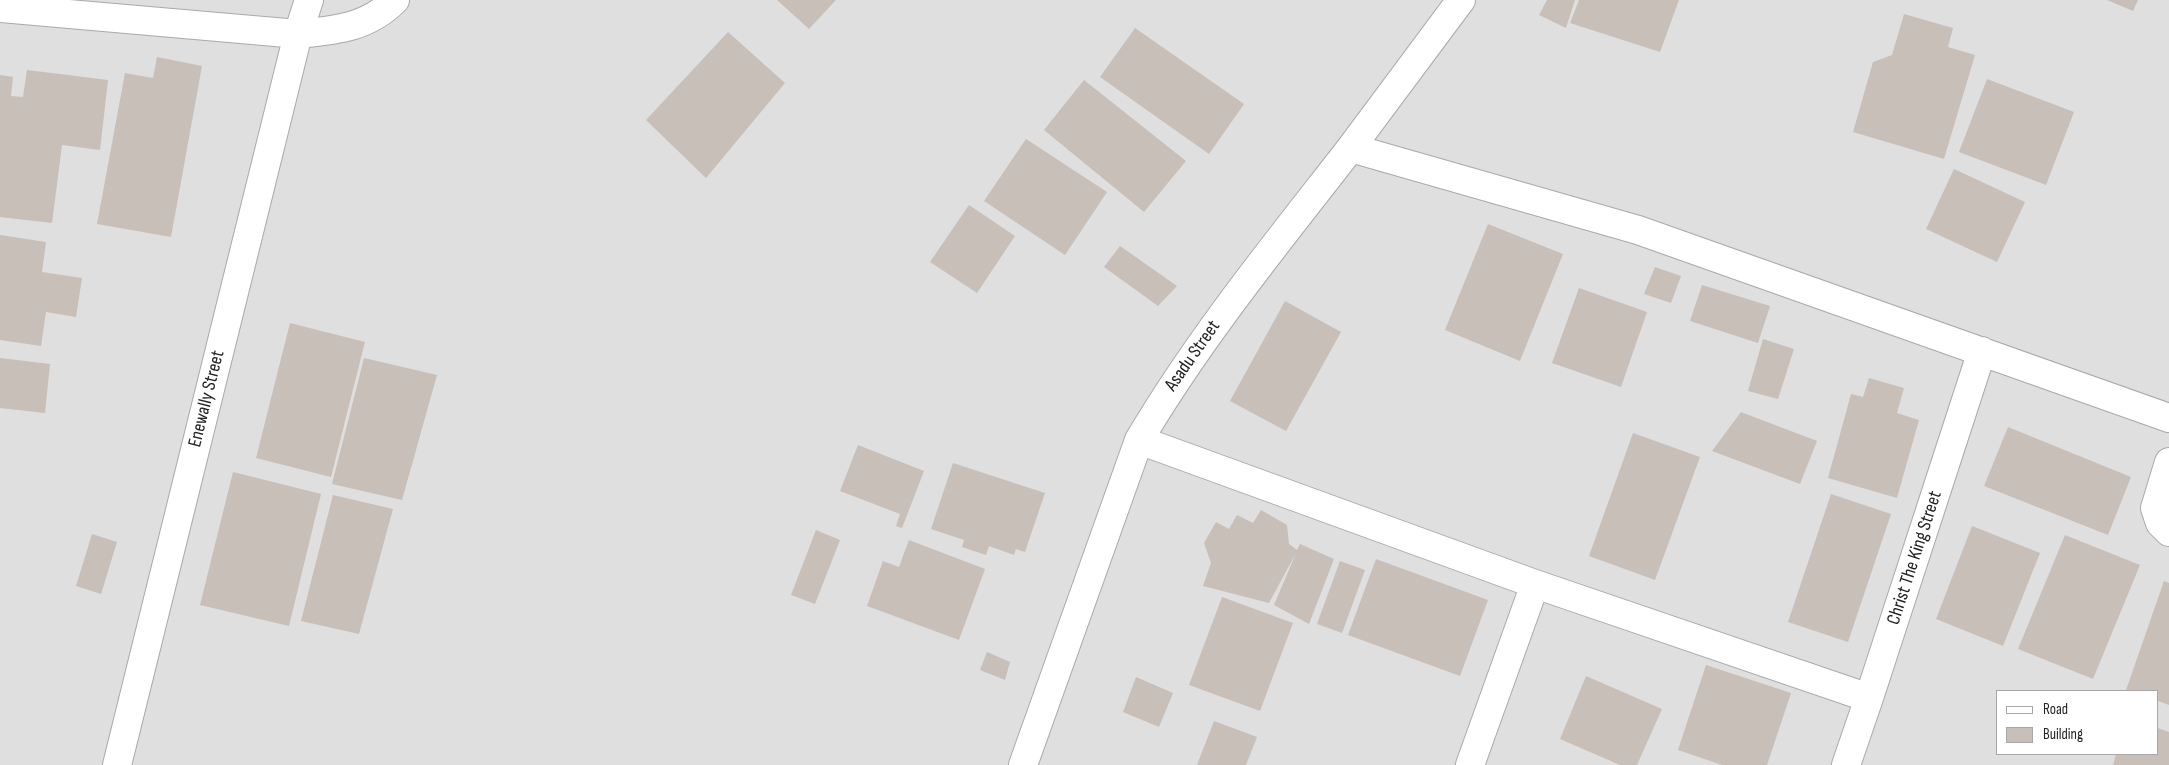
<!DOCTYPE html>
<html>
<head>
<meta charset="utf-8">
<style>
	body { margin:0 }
	#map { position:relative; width:2169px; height:765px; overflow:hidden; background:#f2efe9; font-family:"Sofia Sans Condensed",sans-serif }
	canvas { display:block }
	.legend { position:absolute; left:1996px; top:690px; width:162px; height:65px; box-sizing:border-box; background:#fff; border:1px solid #a7a7a7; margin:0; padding:6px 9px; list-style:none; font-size:15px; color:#222 }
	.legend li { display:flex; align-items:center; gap:10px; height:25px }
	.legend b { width:25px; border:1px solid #a7a7a7 }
</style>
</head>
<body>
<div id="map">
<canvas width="2169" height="765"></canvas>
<ul class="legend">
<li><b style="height:6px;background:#fff"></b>Road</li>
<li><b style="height:14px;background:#c7bfb8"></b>Building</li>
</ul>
</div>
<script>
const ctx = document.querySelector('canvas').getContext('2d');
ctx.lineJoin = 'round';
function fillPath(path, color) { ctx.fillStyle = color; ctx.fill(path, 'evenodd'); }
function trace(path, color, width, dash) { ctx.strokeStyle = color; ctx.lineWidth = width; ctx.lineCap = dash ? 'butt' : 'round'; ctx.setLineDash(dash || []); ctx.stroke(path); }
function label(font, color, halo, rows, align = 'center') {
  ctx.font = font + ' "Sofia Sans Condensed",sans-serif'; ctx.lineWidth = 5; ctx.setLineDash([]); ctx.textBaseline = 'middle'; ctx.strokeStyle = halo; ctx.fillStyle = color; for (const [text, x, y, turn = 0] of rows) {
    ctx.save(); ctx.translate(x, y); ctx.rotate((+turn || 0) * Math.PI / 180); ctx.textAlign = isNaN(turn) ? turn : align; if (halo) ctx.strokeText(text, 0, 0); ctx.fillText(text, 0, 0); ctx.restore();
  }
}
fillPath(new Path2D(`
	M0,0H2169V765H0ZM1998,691H2158V754H1998Z`), '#e0dfdf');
fillPath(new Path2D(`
	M777,0H836L809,29Z
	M1547,0H1575L1566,28L1539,15Z
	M1579,0H1679L1660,52L1570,23Z
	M2107,0H2138L2133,11Z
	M1904,14L1953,28L1948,47L1975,55L1944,159L1853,132L1873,62L1892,55Z
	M1135,28L1244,104L1209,154L1100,77Z
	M728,32L785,83L706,178L646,120Z
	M157,57L202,66L171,237L97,224L125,73L153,78Z
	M27,70L108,80L100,150L62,145L52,223L0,217V75L13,77L11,96L23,97Z
	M1987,79L2074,112L2046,185L1959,152Z
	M1084,80L1186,161L1144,212L1044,130Z
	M1026,139L1107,192L1065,255L984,201Z
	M1954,169L2025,202L1997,262L1926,229Z
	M969,205L1015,236L977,293L930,262Z
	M1488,224L1563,254L1520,361L1445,330Z
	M0,235L46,242L42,272L82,278L76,317L46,312L41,346L0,340Z
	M1120,246L1177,286L1158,306L1104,267Z
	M1655,267L1681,276L1671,303L1644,294Z
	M1702,285L1770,306L1758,343L1690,321Z
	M1579,288L1647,312L1621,387L1552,363Z
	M1285,301L1341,332L1286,431L1230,401Z
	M290,323L365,342L331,477L256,458Z
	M1763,339L1794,349L1778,399L1748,391Z
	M0,358L50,364L45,413L0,408Z
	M364,358L437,375L402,500L332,484Z
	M1869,378L1904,388L1897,413L1919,420L1897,498L1828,478L1851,394L1863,397Z
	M1741,412L1817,441L1800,484L1712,451Z
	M2008,427L2131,477L2108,535L1984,486Z
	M1633,433L1700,457L1655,580L1589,556Z
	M858,445L924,471L902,528L896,526L900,514L840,491Z
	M953,463L1045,493L1025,552L1016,549L1014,555L989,546L986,555L962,547L964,540L931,529Z
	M233,472L321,494L289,626L200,605Z
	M1831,494L1891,514L1848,642L1788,622Z
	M333,495L393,509L359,634L301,621Z
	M1261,510L1287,525L1289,544L1297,550L1300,544L1334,559L1309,624L1274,605L1296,553L1269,603L1203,586L1211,563L1204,543L1216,522L1229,529L1237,515L1253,523Z
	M1972,526L2040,553L2003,646L1936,619Z
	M816,530L840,540L815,604L791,595Z
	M92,534L117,542L101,594L76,586Z
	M2065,535L2140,565L2093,679L2018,649Z
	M909,540L985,569L959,640L867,606L883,561L899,567Z
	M1376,559L1488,600L1460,676L1348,635Z
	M1340,561L1365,570L1342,633L1317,624Z
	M2164,581L2169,583V705L2158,701V691L2126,690Z
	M1222,597L1293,623L1260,711L1189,685Z
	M987,652L1010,662L1005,680L980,670Z
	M1706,665L1791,693L1767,765H1722L1678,750Z
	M1586,676L1662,709L1637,765H1620L1560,739Z
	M1136,677L1173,693L1159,727L1123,712Z
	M1214,721L1257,737L1246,765H1197Z
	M2158,728L2169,732V765H2113L2116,754H2158Z`), '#c7bfb8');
const street = new Path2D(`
	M0,8L298,34C336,30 367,28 395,0
	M1351,148L1638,230L2169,418
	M1139,440L1535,584L1869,698
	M2169,462L2155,508L2160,523L2169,532
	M117,765L298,34L309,0
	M1023,765L1139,440C1200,337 1276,244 1350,149C1387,100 1424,50 1461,0
	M1470,765L1535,584
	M1846,765L1869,698L1982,351`);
trace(street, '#a9a9a9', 30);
trace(street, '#fff', 28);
label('19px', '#222', '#fff', [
	["Asadu Street",1193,356,-55],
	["Enewally Street",207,399,-76],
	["Christ The King Street",1915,558,-72]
]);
</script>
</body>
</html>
